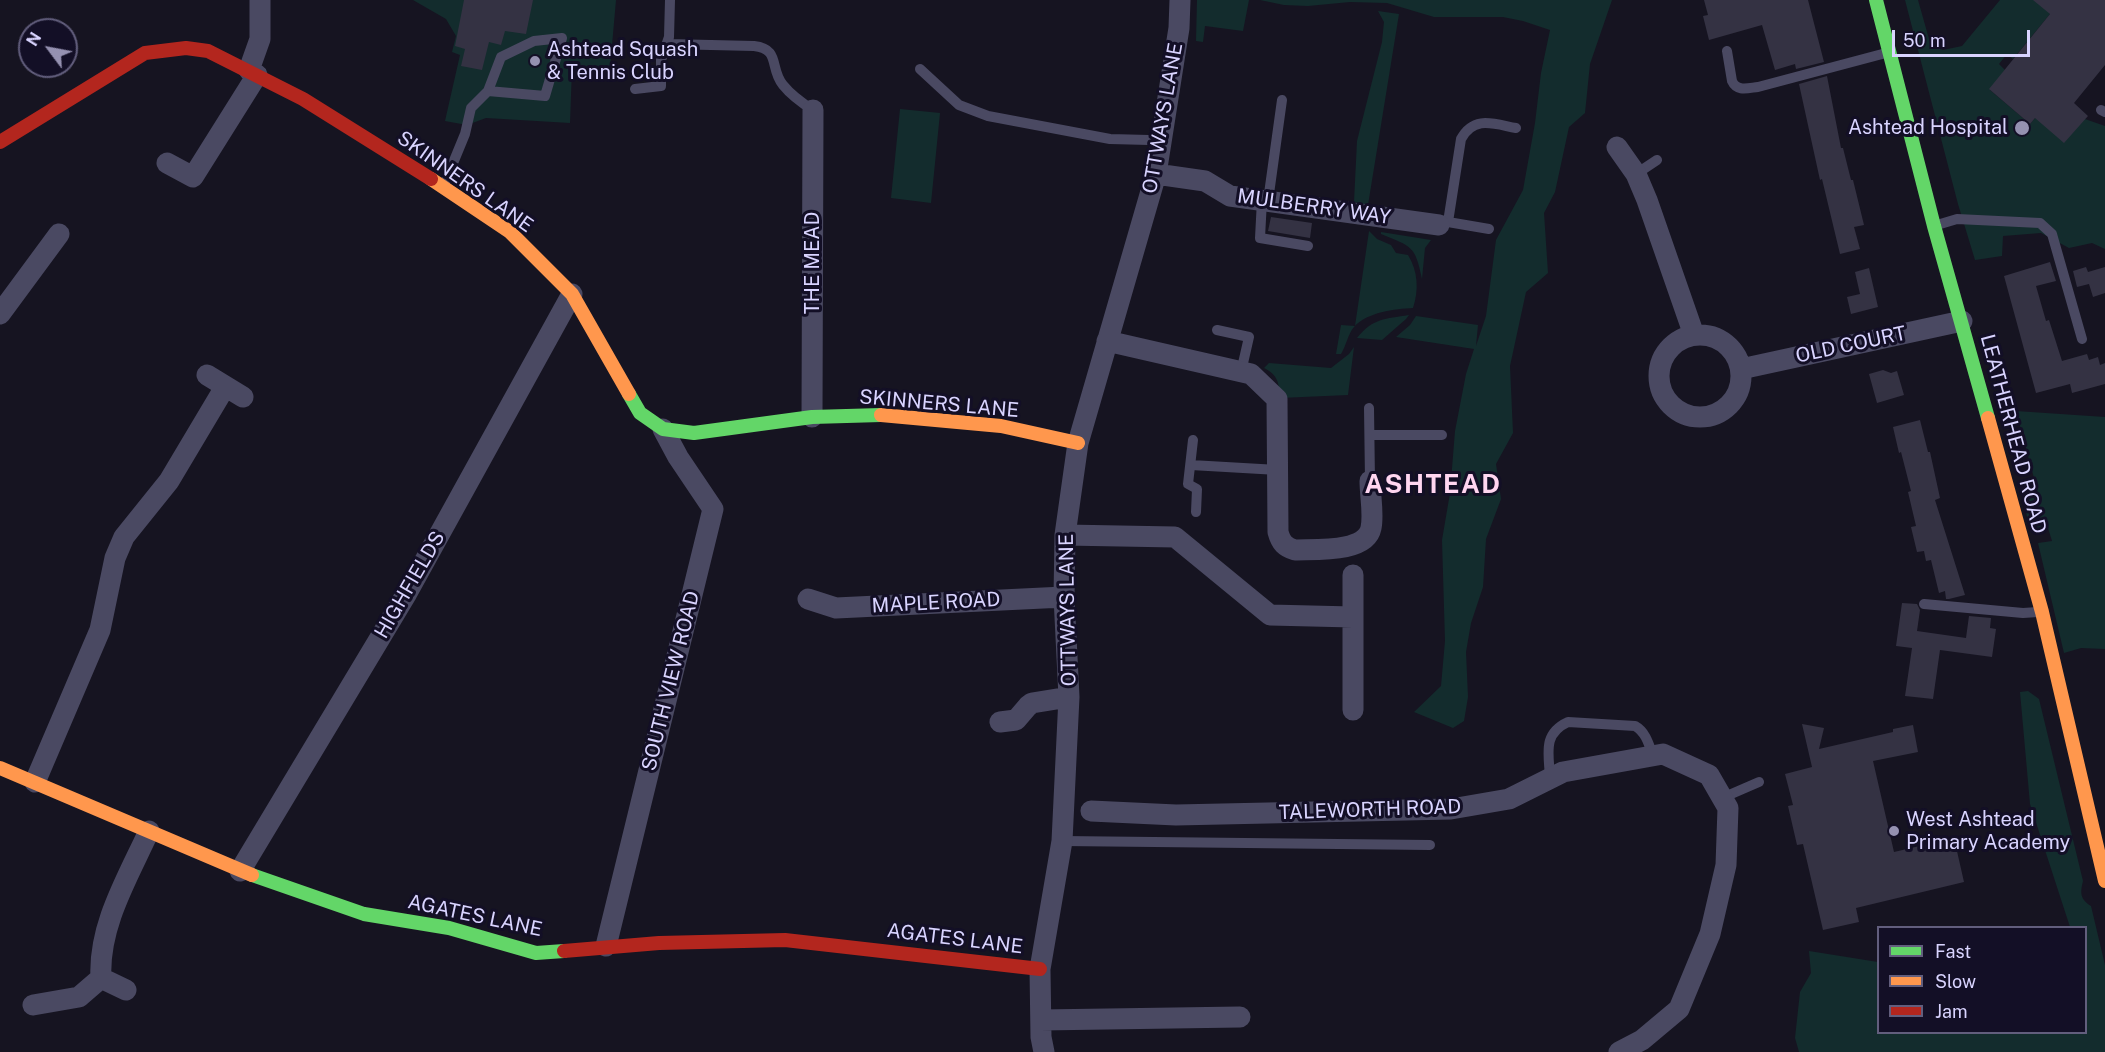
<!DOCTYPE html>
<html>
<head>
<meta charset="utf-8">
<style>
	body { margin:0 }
	#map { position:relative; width:2105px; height:1052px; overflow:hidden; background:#161421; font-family:"Public Sans",sans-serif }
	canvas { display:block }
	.legend { position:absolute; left:1877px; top:926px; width:210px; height:108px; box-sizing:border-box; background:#130f26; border:2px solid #625e7d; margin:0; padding:8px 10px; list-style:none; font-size:18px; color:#d9d4ff }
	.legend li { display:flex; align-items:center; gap:12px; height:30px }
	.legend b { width:30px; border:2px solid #625e7d }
	.north { position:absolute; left:18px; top:18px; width:60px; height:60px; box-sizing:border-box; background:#130f26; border:2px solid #625e7d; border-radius:50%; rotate:302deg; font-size:16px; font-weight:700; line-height:24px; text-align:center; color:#d9d4ff }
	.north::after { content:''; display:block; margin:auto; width:21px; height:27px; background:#9591b1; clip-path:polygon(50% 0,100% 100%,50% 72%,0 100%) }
	.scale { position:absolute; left:1892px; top:30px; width:138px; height:27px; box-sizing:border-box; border:3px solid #d9d4ff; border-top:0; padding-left:8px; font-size:18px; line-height:21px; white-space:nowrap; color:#d9d4ff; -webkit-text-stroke:4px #130f26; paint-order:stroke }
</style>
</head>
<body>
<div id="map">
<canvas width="2105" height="1052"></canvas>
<ul class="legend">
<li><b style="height:8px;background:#63d668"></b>Fast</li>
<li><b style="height:8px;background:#ff974d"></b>Slow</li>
<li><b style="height:8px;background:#b3261e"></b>Jam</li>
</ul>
<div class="north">N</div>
<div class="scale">50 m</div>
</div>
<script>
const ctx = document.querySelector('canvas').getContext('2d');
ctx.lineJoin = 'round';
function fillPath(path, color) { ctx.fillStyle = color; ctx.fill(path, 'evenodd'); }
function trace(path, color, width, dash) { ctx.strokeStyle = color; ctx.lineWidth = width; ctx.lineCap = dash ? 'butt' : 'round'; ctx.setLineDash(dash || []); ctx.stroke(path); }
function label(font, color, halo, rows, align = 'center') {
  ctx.font = font + ' "Public Sans",sans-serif'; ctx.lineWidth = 6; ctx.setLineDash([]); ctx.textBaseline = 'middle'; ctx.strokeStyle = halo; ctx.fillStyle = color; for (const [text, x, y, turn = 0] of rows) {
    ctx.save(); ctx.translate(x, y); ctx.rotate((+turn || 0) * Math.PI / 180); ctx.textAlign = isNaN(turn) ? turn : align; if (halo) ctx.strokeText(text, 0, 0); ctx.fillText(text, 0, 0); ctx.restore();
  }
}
fillPath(new Path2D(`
	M413,0H616L610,68H572L570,123L486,118L467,125L445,121L460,55L452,52L456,36L446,19Z
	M1197,0H1249L1243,31L1205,26L1203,42L1196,41Z
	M1260,0H1612L1590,64L1585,113L1569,127L1555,192L1544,213L1548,273L1526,292L1510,366L1513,433L1496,464L1501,499L1486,539L1483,587L1471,623L1466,652L1468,697L1464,721L1453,728L1414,712L1441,686L1445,641L1442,540L1450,493L1455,431L1466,374L1474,349L1396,337L1410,325L1416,316L1478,325L1476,346L1486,316L1496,240L1523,190L1535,123L1541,73L1550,30L1523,21L1503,17H1434L1387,3L1350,2L1308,6L1284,5Z
	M1905,0H1918L1931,46L1943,50L1962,46L2000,0H2044L2050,14L2013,59L2007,54L1999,64L2005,70L1990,90L2030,124L2035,118L2085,119L2105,126V249L2092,243L2069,248L2041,233L2003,236L2002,256L1975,260L1958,204Z
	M1378,11L1399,14L1368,205L1354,202L1357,141L1382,42L1384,22Z
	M900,109L940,113L931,203L891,198Z
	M1369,231L1377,239L1391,245L1396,253L1408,255C1418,271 1419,290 1413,308C1395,309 1367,312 1354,327C1348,334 1346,346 1341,354H1336L1341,325L1355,326Z
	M1381,232L1431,240L1425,248L1422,279C1415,245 1412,247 1381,234Z
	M1409,315L1406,319L1382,340L1357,338C1373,318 1385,319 1409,315Z
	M1354,347L1348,395L1280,398C1279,383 1278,375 1264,368L1269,363L1331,368L1349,354Z
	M2016,411L2105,417V649L2081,648L2064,653L2038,543L2052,541L2048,528L2030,529L2022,496L2037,489Z
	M2028,691L2039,699L2083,881C2080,893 2080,899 2091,906L2105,965V1052H1799L1795,1038L1800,992L1811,973L1809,951L1878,962V1032H2086V928L2070,927L2030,804L2020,692Z`), '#132c2d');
fillPath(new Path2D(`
	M464,0H533L526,34L505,31L501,45L489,42L482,70L461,66L465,49L455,46Z
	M1704,0H1808L1824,62L1796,69L1795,64L1775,70L1762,25L1709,40L1703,16L1708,15Z
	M2033,0H2105V65L2074,103L2088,116L2064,143L2035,118L2030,124L1989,89L2050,14Z
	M1827,76L1841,148H1843L1851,180H1853L1864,225L1854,227L1860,249L1840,254L1822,179L1820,180L1799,84Z
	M1271,217L1312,223L1310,238L1268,231Z
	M2050,262L2056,281L2036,286L2046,321L2049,320L2062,361L2087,354L2089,360L2098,357L2100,365L2105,363V384L2072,393L2070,384L2036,393L2004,276Z
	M2086,267L2088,272L2105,267V293L2093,297L2089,284L2077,287L2073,271Z
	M1869,268L1878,307L1851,314L1847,297L1860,294L1855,272Z
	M1883,370L1891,373L1897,371L1904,395L1877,403L1869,374Z
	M1920,420L1928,452H1930L1940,498L1935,500L1965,595L1949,599H1946L1945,591L1939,593L1931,560L1926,561L1924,551L1917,552L1911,527L1916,526L1908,492L1911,491L1901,452L1899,453L1893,427Z
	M1902,603L1917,604L1920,610L1917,631L1966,638L1969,616L1991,618L1990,628L1996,629L1992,657L1940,650L1933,699L1905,696L1912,648L1896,646Z
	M1802,724L1824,728L1819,749L1893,732V729L1913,725L1918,752L1873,761L1894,852L1954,838L1964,882L1856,908L1859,922L1823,930L1803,844L1797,845L1788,806L1793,805L1785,774L1812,767Z`), '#343243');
trace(new Path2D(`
	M668,44L754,46C781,49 769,68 783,85C791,95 802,103 813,110
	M1727,51L1732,81C1737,92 1748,88 1758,87L1886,53
	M920,69L959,105L988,116L1110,139L1149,140L1162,137
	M635,89L661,86V60L669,37L670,0
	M2101,110L2105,112
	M1636,174L1657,160
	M444,185L465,134L471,108L488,91L501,57L534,41L562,38L545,96L488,91
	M1262,200L1260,238L1308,246
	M1268,201L1282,100
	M1448,222L1489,229
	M1439,225L1448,222L1461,139C1474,115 1494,124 1516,128
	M1937,225L1957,219L2040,223L2052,234L2082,339
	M1217,330L1249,337L1241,372
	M1369,408L1370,481
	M1370,435H1442
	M1193,440L1188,484L1197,489L1196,512
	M1191,465L1278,470
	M1924,604L2023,613L2038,612
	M1550,778C1549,754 1542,734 1568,722L1635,726C1646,732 1649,745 1653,756
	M1722,798L1759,782
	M1062,841L1430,845`), '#4a4962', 10);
trace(new Path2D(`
	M249,70L260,39V0
	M1617,147L1636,174L1647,200L1694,335
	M167,163L193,177L257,75
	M1156,174L1205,181L1230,196L1439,225
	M0,314L59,234
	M1659 376a41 41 0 1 1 82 0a41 41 0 1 1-82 0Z
	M1107,341L1251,374L1277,399L1278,532C1281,543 1285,547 1295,550C1315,549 1366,553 1371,528C1374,514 1370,496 1370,481
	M1741,369L1962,321
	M207,375L243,397
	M812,417L813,110
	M1065,535L1175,537L1270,615L1353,617
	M1353,575V710
	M808,599L836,608L1064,597
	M1000,722L1016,720L1028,706L1032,703L1069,697
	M35,782L100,630L115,558L124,537L169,481L225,387
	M1091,811L1176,815L1451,809L1509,799L1563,772L1663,754L1709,775L1728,808L1726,865L1710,934L1679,1009L1642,1040L1619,1052
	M240,871L407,593L572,294
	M606,946L713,509L678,457L663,429
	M126,990L101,978C98,926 128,877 149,831
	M33,1005L79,997L101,978
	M1041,1020L1240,1017
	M1044,1052L1041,1037L1040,969L1062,841L1069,697L1064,597L1065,535L1078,443L1156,174L1179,28L1180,0`), '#4a4962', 21);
trace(new Path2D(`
	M1876,0L1934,226L1988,418
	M629,394L640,413L663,429L694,433L812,417L881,415
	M252,875L364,914L449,928L536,953L564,951`), '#63d668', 14);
trace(new Path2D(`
	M431,179L510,232L572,294L629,394
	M881,415L1001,426L1078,443
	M1988,418L2042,612L2105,881
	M0,768L252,875`), '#ff974d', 14);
trace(new Path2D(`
	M0,142L145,53L186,48L208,51L303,99L431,179
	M564,951L659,943L785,940L1040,969`), '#b3261e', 14);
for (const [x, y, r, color] of [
	[535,61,6,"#9591b1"],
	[2022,128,8,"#9591b1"],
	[1894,831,6,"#9591b1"]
]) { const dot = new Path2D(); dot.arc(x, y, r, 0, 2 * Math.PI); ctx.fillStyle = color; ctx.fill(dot); trace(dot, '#130f26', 2); }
label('20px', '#d9d4ff', '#130f26', [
	["Ashtead Squash",547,50],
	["& Tennis Club",547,73],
	["Ashtead Hospital",2008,128,"right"],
	["West Ashtead",1906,820],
	["Primary Academy",1906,843]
], 'left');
label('20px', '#d9d4ff', '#130f26', [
	["OTTWAYS LANE",1163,118,-80],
	["SKINNERS LANE",465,182,35],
	["MULBERRY WAY",1314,207,8],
	["THE MEAD",813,263,-90],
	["OLD COURT",1851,345,-12],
	["SKINNERS LANE",939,404,5],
	["LEATHERHEAD ROAD",2013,434,75],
	["HIGHFIELDS",410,585,-60],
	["MAPLE ROAD",936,603,-3],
	["OTTWAYS LANE",1068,610,-91],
	["SOUTH VIEW ROAD",671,681,-76],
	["TALEWORTH ROAD",1370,810,-2],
	["AGATES LANE",475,916,12],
	["AGATES LANE",955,939,7]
]);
ctx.letterSpacing = '1.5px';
label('bold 26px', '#ffd6f0', '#130f26', [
	["ASHTEAD",1433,485]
]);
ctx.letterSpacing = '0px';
</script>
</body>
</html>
